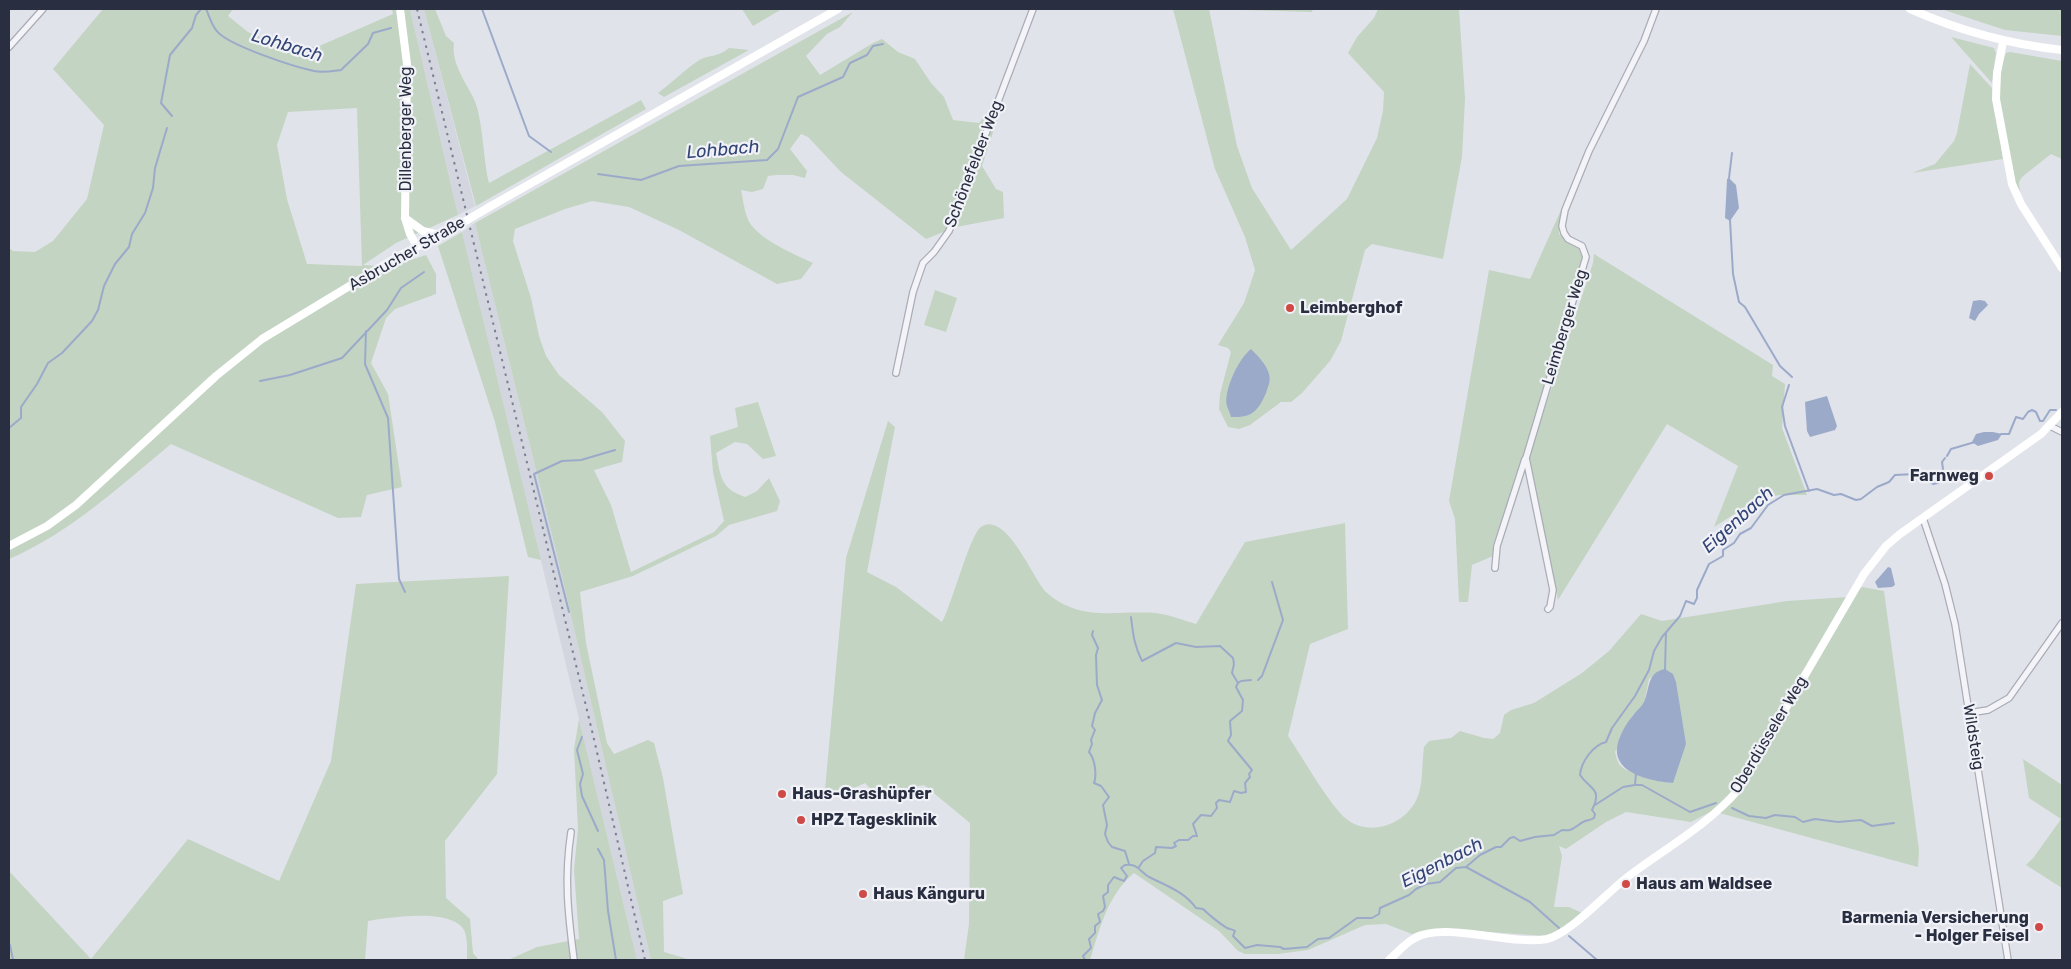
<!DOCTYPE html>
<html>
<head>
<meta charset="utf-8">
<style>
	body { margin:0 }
	#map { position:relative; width:2071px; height:969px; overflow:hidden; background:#e1e3ea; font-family:Rubik,sans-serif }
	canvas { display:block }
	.frame { position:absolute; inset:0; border:10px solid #292e41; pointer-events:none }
</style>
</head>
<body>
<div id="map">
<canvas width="2071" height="969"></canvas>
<div class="frame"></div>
</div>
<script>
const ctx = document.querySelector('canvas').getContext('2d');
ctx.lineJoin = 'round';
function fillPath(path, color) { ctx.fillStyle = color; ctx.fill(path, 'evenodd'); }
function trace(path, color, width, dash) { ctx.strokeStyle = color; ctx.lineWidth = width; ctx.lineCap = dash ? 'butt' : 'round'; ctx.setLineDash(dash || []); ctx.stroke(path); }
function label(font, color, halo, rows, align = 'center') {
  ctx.font = font + ' Rubik,sans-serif'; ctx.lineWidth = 4.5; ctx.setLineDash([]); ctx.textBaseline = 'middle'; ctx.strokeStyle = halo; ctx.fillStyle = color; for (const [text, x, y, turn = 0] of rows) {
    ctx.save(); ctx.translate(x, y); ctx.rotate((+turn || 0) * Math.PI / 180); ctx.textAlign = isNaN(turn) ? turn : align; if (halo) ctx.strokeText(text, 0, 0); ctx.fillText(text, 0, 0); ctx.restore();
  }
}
fillPath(new Path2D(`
	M410,9H424L475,206L458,215Z
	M475,223L556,551L651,960H637L462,232Z`), '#d3d5df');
fillPath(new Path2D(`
	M103,9H233L228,16L248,32L281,46L317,47L393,14L392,9H410L458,215L396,243L363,265L390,267L426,255L436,274V294L395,309L386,318L371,363L388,394L402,487L367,495L361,517L338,518L171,444C120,486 70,533 9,559V248L13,251L35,252L53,241L87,199L104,125L53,69ZM357,108L362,266L307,264L287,199L277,145L288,112Z
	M424,9H435L446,36L454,43C451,62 465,81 473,97C483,116 483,160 489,183L641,100L646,109L476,206Z
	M742,9H782L753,26Z
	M1173,9H1313L1312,12L1209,9L1237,146L1252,188L1291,250L1347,199L1377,138L1383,111L1384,92L1348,53L1357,37L1374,18L1378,9H1459L1465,98L1462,157L1443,259L1372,244L1365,250L1341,341L1330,361L1302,393L1291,402H1281L1250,425L1239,429L1228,427L1219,409L1220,394L1231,352L1228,348L1218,345L1244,303L1255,270L1245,237L1215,169Z
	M1941,9H2062V36L2005,30Z
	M853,12L840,27L827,34L806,56L820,75L873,43L882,39L898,52L915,59L931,83L944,97L953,120L979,123L990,110L997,120L982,166L996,189L1003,192L1004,218L956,227L926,239L841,172L808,137L801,134L790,149L807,171L805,178L793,175H776L768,176L763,189L752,192L741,190C743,199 744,209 747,217C754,238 794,254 813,263L801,279L777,284L679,230L629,207L592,201L565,209L515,229L513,241L531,298L539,336L546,356L559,375L602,412L625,441L622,462L594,470L611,505L631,572L714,532L724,521L713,472L710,436L738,427L735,408L758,402L776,456L763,459L747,444L735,442L716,453C721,477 720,488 745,497L757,491L769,478L780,501L777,511L729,525L716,536L633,576L580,592L586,643L607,743L614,754L648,740L654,743L663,778L683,894L663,901L664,952L691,960H651L556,551L475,223Z
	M1951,37L1994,48L1996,53L1992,83Z
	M729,48L749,50L664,97L658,93C672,83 684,70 698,61C709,54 717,58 729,48Z
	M2010,52L2062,61V159L2051,154L2022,177L2019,182L2020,194L2016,186C2008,146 1989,92 2006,53Z
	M1970,64L1992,88L2003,159L1912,173L1935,164L1954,141L1957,133Z
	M1561,210L1559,234L1568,242L1578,247L1585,261L1519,472L1493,545V556L1472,565L1468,602H1459L1455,519L1449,501L1489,270L1530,279Z
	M462,232L541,560L528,557L495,422L438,246Z
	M1594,254L1773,365L1772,376L1785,384L1782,428L1807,495H1780L1758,499L1714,527L1738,466L1667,424L1558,600L1529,456L1593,263Z
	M935,290L957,298L946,332L924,325Z
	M888,421L895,427L867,572L896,587L942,622C952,605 970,534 981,527C1006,510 1033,579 1046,592C1081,623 1116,610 1156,613C1170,615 1183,620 1196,624L1245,542L1345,523L1348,629L1310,644L1288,736C1304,760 1322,792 1340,813C1364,841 1409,826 1419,793C1423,779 1422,761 1424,747L1429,741L1451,738L1460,731L1484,738L1493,739L1500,733L1504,715L1511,710L1534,703L1582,673L1609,651L1641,614L1662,621L1787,601L1848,597L1862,587L1884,591L1919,850L1918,867L1712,811L1691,822L1626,812L1606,822L1566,849L1559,846L1562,856L1554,907H1569L1582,913L1565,928L1547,936L1445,929L1422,931L1412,934L1386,924L1365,925L1308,950L1278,954H1245L1238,951L1219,931L1134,873C1107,896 1100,928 1090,960H964L969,924L970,823L924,785L876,794L865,783L839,795L825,790L846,558ZM1660,670L1673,783C1659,782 1628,775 1619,764C1617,761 1616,755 1615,752L1632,716L1644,703L1649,679Z
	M509,576L497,774L445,841L446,898L470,919L473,953L479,960H467C467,951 468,938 464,930C452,908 390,917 368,921L365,960H9V871L91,959L188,839L279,881L331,761L356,584Z
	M579,719L637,960H508L537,947L579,939L574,870L578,829L574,749Z
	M2023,759L2062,785V888L2026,865L2034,857L2061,819L2029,798Z`), '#c3d4c2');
fillPath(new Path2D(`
	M1729,178L1736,185L1739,208L1730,221L1725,218L1727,179Z
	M1980,300L1985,301L1988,305L1979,314L1975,321L1969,318L1973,301Z
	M1251,349C1258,356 1266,364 1269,374C1271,382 1268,386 1266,393C1258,411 1252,418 1231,417C1230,413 1228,409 1227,406C1223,391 1239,358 1251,349Z
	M1827,396L1837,426L1835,430L1810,437L1807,431L1805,402Z
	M1984,432H1993L2002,434L1998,440L1978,446L1972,442L1976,434Z
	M1888,567L1891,568L1895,585L1892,587L1878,588L1875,582Z
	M1665,669L1673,674L1676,682L1686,744L1673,783C1647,781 1605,771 1620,737C1623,729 1629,720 1634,714C1637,710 1642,706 1644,702C1650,688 1647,672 1665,669Z`), '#9caaca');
trace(new Path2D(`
	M206,9C209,15 211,24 216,30C226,45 295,67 314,71C323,73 333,71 341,70L368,44L373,33L391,28
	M482,9L529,136L551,152
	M172,116L161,103L170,55L192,28L196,15L201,9
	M598,174L641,180L679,166L767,160L778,149L798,97L843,77L850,63L867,55L873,46L883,44
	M1729,178L1732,153
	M1730,220L1733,274L1739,302L1745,307L1780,366L1792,377
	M366,331L365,364L388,418L399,579L405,592
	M260,381L290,375L342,358L387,310L401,288L424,272
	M1789,385L1782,407L1785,426L1809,491
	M9,428L21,418V407L37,384L48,363L62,353L92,321L98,310L104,286L115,264L129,247L132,234L145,213L153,188L155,168L167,128
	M2001,434H2009L2016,417L2023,419L2028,412L2032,410L2036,412L2040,421H2043L2050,410H2056
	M1947,456L1951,449L1975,442
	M1921,475L1933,484L1938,483L1943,469L1942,462L1945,458
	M569,612L534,474L562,461L581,460L615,450
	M1131,617C1133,634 1134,645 1142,661L1176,643L1196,647L1220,646L1233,658L1234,664L1232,673L1238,683
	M1093,631L1092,635L1098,648L1096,655L1097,685L1102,700L1095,713L1092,726L1095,730L1091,740L1092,744L1089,752C1095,759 1097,775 1094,783L1101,786L1109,797L1103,805L1107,825L1105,834L1108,842L1112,847L1125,851L1129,864
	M1665,670L1666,632
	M1258,680L1262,676L1283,620L1272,582
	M1238,683L1241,681L1251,680
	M582,737L577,750L583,774L580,784L582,796L598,831
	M1635,785H1642L1690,812L1716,803
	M1595,805L1623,787L1635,785L1636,773
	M1732,808L1749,816L1766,818L1775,815L1795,817L1803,822L1815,819L1838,822L1861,820L1872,826L1894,823
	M598,849L604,860L608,911L616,960
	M1139,867L1143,861L1155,853L1156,847L1172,848L1176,846L1174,843L1179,840H1188L1193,836H1197L1193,824L1201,815L1211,816L1217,808L1216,803L1219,800L1230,802L1234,791L1241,793L1246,792L1245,783L1250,777L1249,774L1252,770L1228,741L1231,735L1230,721L1242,711L1243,700L1236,687L1238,683
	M1466,867L1530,902L1559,928
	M1569,936L1597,960
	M10,945L13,960
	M1085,960L1083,956L1091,948L1089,939L1095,933V926L1100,922L1098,914L1103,911L1105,907L1103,896L1108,892V885L1114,877L1124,881L1127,876L1121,868L1125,865C1138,863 1140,872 1149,877C1165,885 1185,892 1196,908L1203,909C1208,914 1220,924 1227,928C1229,929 1232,929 1235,931L1233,936L1245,948L1257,945L1280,947L1284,949L1307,947L1318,939L1329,938L1357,918H1372L1379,914L1380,908L1409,895L1416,889L1426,884L1440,882L1456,868L1466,867L1480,855L1496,847H1501L1510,838L1514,837L1520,841L1535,837L1554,835L1562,830C1574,832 1576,825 1585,821C1588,820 1591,820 1594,818L1595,814L1592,810C1603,788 1590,790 1580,775C1581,762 1593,745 1606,742L1612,728L1635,696L1649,670L1654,651L1662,637L1680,616L1686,601L1694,604L1697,598V590L1709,564L1723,556V550L1734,543L1740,534L1751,528L1768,505L1784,495L1817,489L1834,495L1841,494L1856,500L1861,499L1877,487L1889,482L1895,475L1915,474`), '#9caaca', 2);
const street = new Path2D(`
	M9,47L43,9
	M896,373L913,292L923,263L934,252L949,231L1033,9
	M2050,426L2062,432
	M1923,518L1945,584L1955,624L2008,960
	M1495,568L1497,546L1525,459
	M1548,609L1550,607L1553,590L1526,458L1586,257L1582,246L1568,239L1564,233L1562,226L1565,210L1589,151L1644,41L1656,9
	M1969,713L1988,710L2009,698L2062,623
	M571,832C564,878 568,914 574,960`);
trace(street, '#aaadb7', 8);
trace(street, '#f4f4f8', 5.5);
trace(new Path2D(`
	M400,9L407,64L405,218L410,234L417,246
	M1910,9C1960,31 2007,44 2062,50
	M2003,42L1997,73L1996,99L2012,184L2021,204L2062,268
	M491,206L838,9
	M405,218L423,231L439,235
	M9,546L47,526L76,505L216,376L262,339L399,256L452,229
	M1389,960C1397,953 1405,943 1415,938C1444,921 1512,946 1547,939C1569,934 1605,895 1625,879C1662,850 1706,827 1738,790L1864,574L1886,546L1900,534L2041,434L2062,412`), '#fff', 8);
trace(new Path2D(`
	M417,9L593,735L645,960`), '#7a7f93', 2, [2.5, 5]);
trace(new Path2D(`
	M452,229L491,206`), '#fff', 8);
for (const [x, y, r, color] of [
	[1290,308,5,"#cf4946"],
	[1989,476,5,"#cf4946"],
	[782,794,5,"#cf4946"],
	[801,820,5,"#cf4946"],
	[1626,884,5,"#cf4946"],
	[863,894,5,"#cf4946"],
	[2039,927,5,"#cf4946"]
]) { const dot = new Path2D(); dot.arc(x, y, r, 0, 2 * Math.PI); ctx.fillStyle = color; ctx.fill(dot); trace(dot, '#f1f2f7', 2); }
label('16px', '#292e41', '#f1f2f7', [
	["Dillenberger Weg",406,129,-90],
	["Schönefelder Weg",974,164,-69],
	["Asbrucher Straße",407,254,-30],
	["Leimberger Weg",1565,327,-73],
	["Oberdüsseler Weg",1769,735,-59],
	["Wildsteig",1973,737,81]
]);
label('bold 16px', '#292e41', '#f1f2f7', [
	["Leimberghof",1300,308],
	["Farnweg",1979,476,"right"],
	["Haus-Grashüpfer",792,794],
	["HPZ Tagesklinik",811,820],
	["Haus am Waldsee",1636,884],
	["Haus Känguru",873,894],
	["Barmenia Versicherung",2029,918,"right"],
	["- Holger Feisel",2029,936,"right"]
], 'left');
label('italic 18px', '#334576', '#f1f2f7', [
	["Lohbach",287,46,17],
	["Lohbach",723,150,-5],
	["Eigenbach",1738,520,-42],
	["Eigenbach",1442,863,-27]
]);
</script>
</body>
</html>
